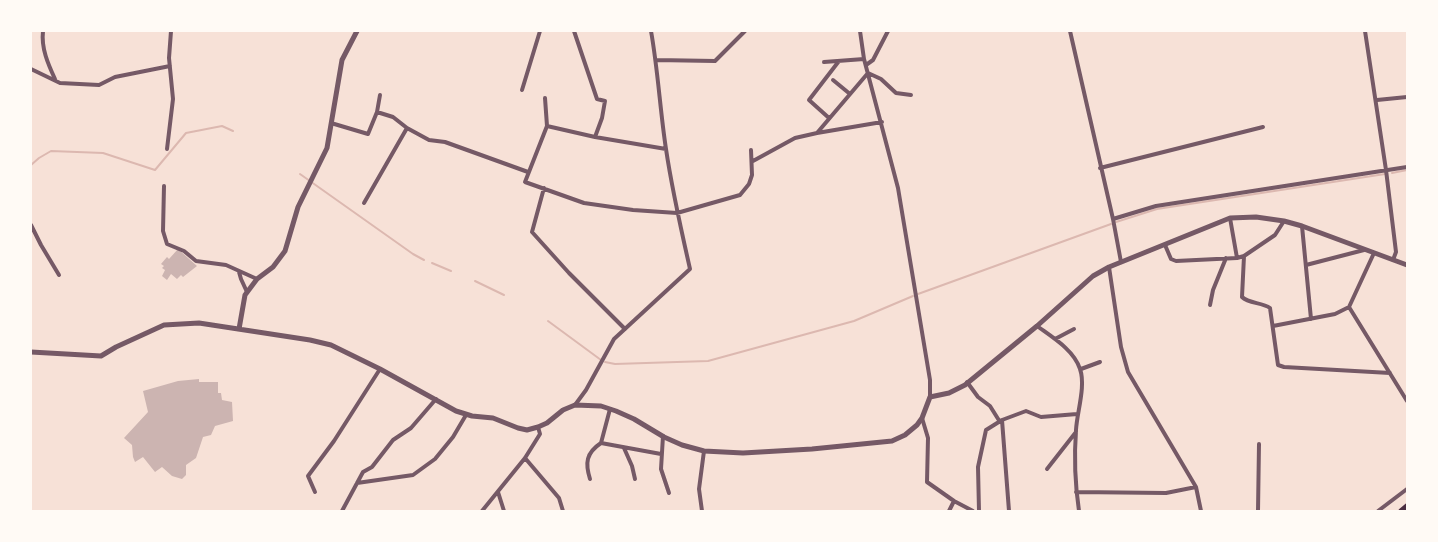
<!DOCTYPE html>
<html>
<head>
<meta charset="utf-8">
<style>
	body { margin:0 }
	#map { position:relative; width:1438px; height:542px; overflow:hidden; background:#f7e1d7; font-family:"Open Sans",sans-serif }
	canvas { display:block }
	.frame { position:absolute; inset:0; border:32px solid #fffaf5; pointer-events:none }
</style>
</head>
<body>
<div id="map">
<canvas width="1438" height="542"></canvas>
<div class="frame"></div>
</div>
<script>
const ctx = document.querySelector('canvas').getContext('2d');
ctx.lineJoin = 'round';
function trace(path, color, width, dash) { ctx.strokeStyle = color; ctx.lineWidth = width; ctx.lineCap = dash ? 'butt' : 'round'; ctx.setLineDash(dash || []); ctx.stroke(path); }
function fillPath(path, color) { ctx.fillStyle = color; ctx.fill(path, 'evenodd'); }
trace(new Path2D(`
	M31,165L39,158L51,151L103,153L155,170L186,133L222,126L233,131
	M1392,173L1407,170
	M300,174L413,254L424,260
	M1116,222L1157,209L1385,174
	M432,263L451,271
	M475,281L504,295
	M918,294L1111,224
	M548,321L601,360
	M605,362L615,364L708,361L854,321L913,296`), '#dcb8b0', 2);
fillPath(new Path2D(`
	M178,249L197,266L183,277L181,275L177,279L171,274L167,280L162,276L165,270L162,268L164,266L161,264L167,257L169,259Z
	M199,379V382H218V393H221L222,400L232,402L233,421L215,426L211,435L203,437L196,458L186,465V475L182,479L172,476L162,467L155,472L143,457L135,462L133,457L132,445L124,438L148,412L143,391L178,381Z`), '#ccb4b1');
trace(new Path2D(`
	M43,31C41,48 48,64 55,79
	M574,31L597,99L605,101L602,118L595,137
	M860,31L864,59L898,188L930,380V397
	M1070,31L1113,219L1121,262
	M1365,31L1386,170L1396,252L1393,260
	M656,60L715,61L745,31
	M824,62L864,59
	M866,65L873,60L888,31
	M31,69L60,83L99,85L115,77L170,66
	M833,80L850,94
	M522,90L540,31
	M545,98L547,126L525,182L584,203L633,210L677,213L740,195L749,184L752,175L751,150
	M1377,100L1407,97
	M377,112L393,117L407,128L429,140L445,142L528,172
	M829,118L809,100L839,61
	M331,123L368,134L377,112L380,95
	M547,126L595,137L666,149
	M817,133L882,122
	M167,149L173,99L169,58L171,31
	M753,161L795,138L817,133L868,73L881,79L896,93L911,95
	M1100,168L1263,127
	M164,186L163,231L167,244L184,251L196,261L226,265L257,279
	M544,188L532,232L569,273L625,329
	M364,203L407,128
	M1230,218L1237,258
	M1113,219L1156,206L1407,167
	M31,225L41,245L59,275
	M1302,226L1311,319
	M1165,245L1171,259L1176,261L1237,258L1244,256L1275,235L1284,221
	M1244,256L1242,297C1249,304 1262,302 1270,308L1278,365L1284,367L1390,373
	M1306,265L1364,250
	M1109,267L1121,347L1128,372L1196,487L1201,511
	M239,272L241,279L247,292
	M1210,305L1213,290L1226,258
	M1349,307L1407,401
	M1037,326C1052,337 1074,350 1080,369C1086,386 1077,412 1076,430C1074,457 1075,484 1079,511
	M1273,326L1335,314L1349,307L1374,253
	M1055,339L1074,329
	M1081,369L1100,362
	M967,382L978,397L990,406L1000,422
	M575,405L586,390L614,339L690,269C681,229 672,190 666,149C660,110 658,70 651,31
	M922,418L928,438L927,482L954,501L973,511
	M1002,420L1009,511
	M663,436L661,469L669,493
	M601,443L610,409
	M624,448L632,466L635,479
	M525,458L559,498L563,511
	M1047,469L1076,432
	M590,479C585,463 586,453 601,443L661,454
	M357,483L413,475L435,459L453,437L466,415
	M315,492L308,476L334,441L380,369
	M498,492L504,511
	M1076,492L1166,493L1196,487
	M342,511L363,472L372,467L393,440L411,428L436,399
	M482,511L525,458L540,434L538,427
	M702,511L699,489L704,451
	M949,511L954,501
	M979,511L978,467L986,430L1002,420L1026,411L1041,417L1077,414
	M1258,511L1259,444
	M1378,511L1407,489`), '#755966', 4);
trace(new Path2D(`
	M239,329L245,295L257,279L273,267L285,251L298,207L327,148L342,60L357,31
	M31,352L101,356L116,347L164,325L199,323L310,340L331,345L380,369L456,411L472,416L493,418L518,428L527,430L538,427L547,423L563,410L575,405L601,406L616,411L634,419L664,437L682,445L704,451L743,453L812,449L892,441L905,435L917,425L922,418L930,397L949,393L965,385L1037,326L1093,276L1109,267L1230,218L1256,217L1284,221L1302,226L1407,265`), '#755966', 5);
trace(new Path2D(`
	M1401,511L1407,506`), '#4a2c40', 5.5);
</script>
</body>
</html>
